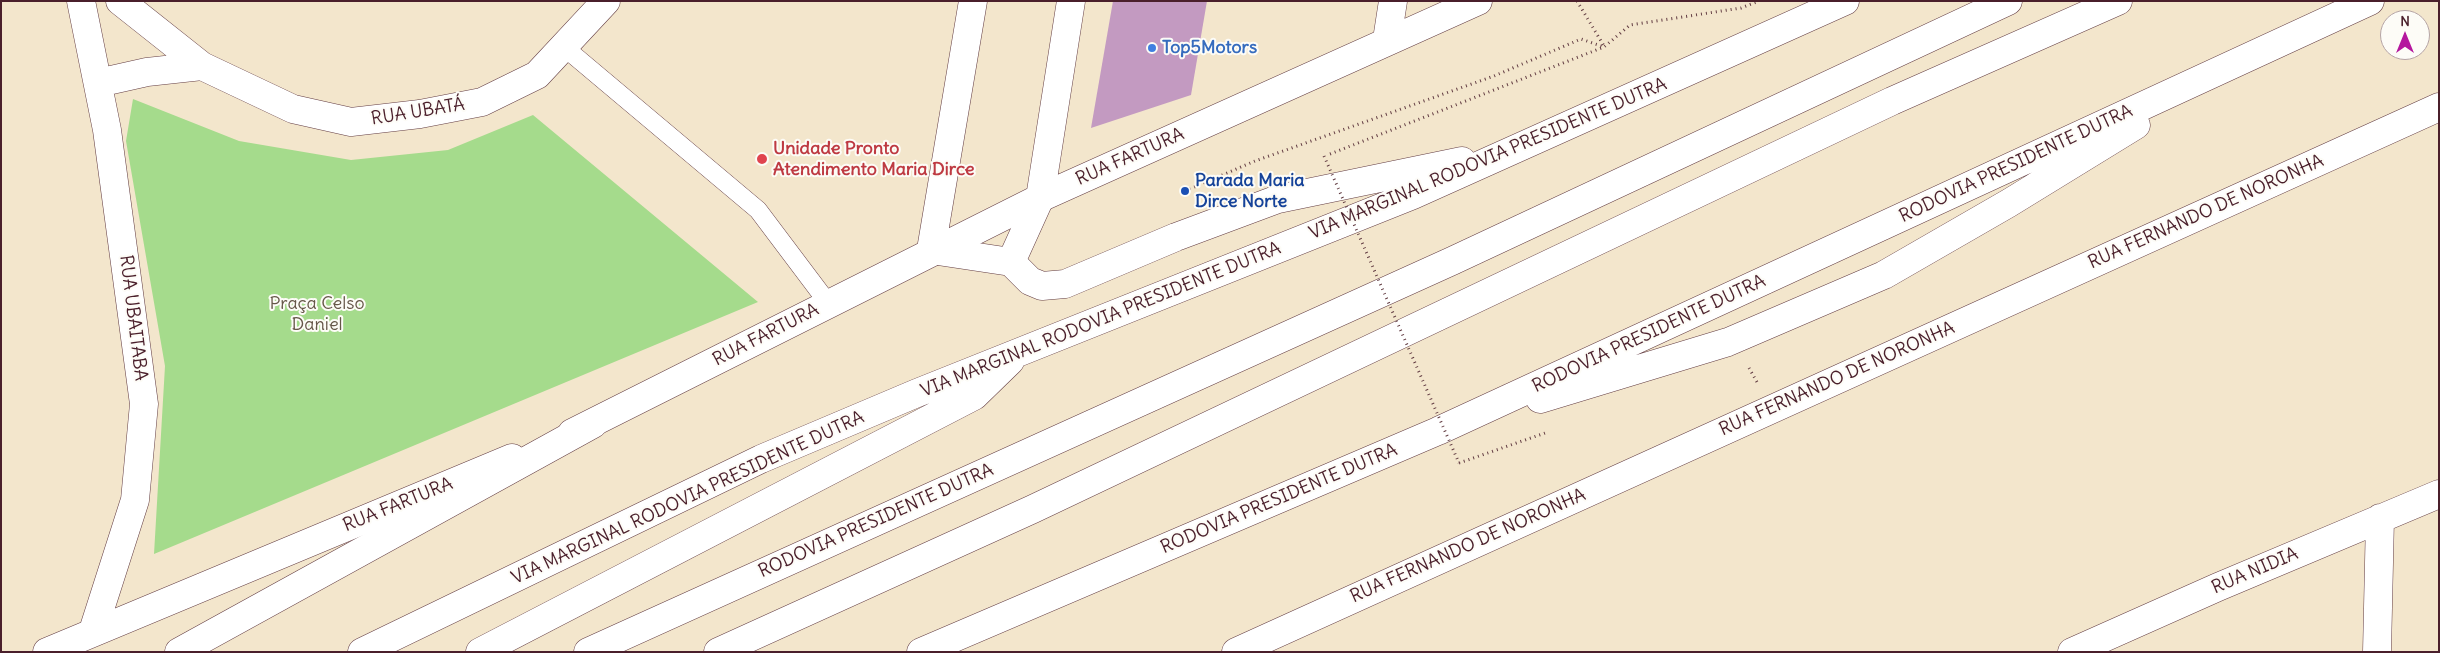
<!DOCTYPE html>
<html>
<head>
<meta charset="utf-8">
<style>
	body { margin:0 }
	#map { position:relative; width:2440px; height:653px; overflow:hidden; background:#f3e6cc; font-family:Delius,sans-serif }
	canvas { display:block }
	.frame { position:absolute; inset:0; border:2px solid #4a1f2b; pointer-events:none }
	.north { position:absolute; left:2380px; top:10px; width:50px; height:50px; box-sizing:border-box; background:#fdfcf7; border:1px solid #b5a4a5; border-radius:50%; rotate:0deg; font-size:14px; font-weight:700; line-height:20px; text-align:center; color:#4a1f2b }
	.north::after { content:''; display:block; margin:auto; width:18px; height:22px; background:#b5179e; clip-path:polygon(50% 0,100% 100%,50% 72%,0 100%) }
</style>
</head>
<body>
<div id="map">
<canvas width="2440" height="653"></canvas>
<div class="frame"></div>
<div class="north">N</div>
</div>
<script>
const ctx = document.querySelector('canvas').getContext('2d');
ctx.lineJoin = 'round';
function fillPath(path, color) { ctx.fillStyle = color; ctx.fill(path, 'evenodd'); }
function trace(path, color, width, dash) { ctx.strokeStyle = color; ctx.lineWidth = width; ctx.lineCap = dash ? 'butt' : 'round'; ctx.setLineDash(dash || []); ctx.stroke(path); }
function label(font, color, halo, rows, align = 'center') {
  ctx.font = font + ' Delius,sans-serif'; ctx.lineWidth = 4; ctx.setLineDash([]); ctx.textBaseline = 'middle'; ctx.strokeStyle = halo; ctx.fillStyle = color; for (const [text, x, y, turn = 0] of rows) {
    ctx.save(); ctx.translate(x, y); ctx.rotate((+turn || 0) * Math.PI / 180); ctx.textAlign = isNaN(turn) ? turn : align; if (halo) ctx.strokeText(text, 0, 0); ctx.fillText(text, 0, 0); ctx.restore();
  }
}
fillPath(new Path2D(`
	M133,99L239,141L351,160L448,150L533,115L758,302L154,554L165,366L126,141Z`), '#a5db8c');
fillPath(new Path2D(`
	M1113,1H1207L1191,95L1091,128Z`), '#c39ac1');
const lane = new Path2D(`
	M564,47L758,210L828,303`);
const street = new Path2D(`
	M81,1L107,130L144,404L135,500L93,631
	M120,1L202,66L293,109L351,122L420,114L482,102L537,75L606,1
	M1387,40L1393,1
	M98,83L147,72L202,66
	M1040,198L1071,1
	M931,250L973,1
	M572,433L1040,198L1478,1
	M47,652L512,458
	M1236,652L2439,107
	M2072,652L2218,587L2439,494
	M2377,652L2380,518`);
const highway = new Path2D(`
	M931,250L1011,262L1030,281L1042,286L1065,284L1176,237L1278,199L1462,161
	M1011,262L1040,198
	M1540,399L1728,342L1884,275L2009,203L2136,125
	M179,652L593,424
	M362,652L761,459L917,393L1413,195L1845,1
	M480,652L974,396L1010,361
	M588,652L1452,261L2008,1
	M718,652L1033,509L1892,101L2118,1
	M921,652L1438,431L2370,1`);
trace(lane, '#633d43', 19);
trace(street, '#633d43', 29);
trace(highway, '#633d43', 29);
trace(new Path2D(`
	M1577,1L1604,46
	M1330,154L1604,47L1630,25L1741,8L1759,1
	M1185,191L1255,161L1494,76L1581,39L1604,47
	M1749,368L1757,382
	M1459,463L1548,432`), '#633d43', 3, [1, 4]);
trace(lane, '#fff', 18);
trace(street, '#fff', 28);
trace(highway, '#fff', 28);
trace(new Path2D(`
	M1324,156L1459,463`), '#633d43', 3, [1, 4]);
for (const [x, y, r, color] of [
	[1152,48,5,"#3f7fe0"],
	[762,159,6,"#e0444e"],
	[1185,191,5,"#1a4fb4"]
]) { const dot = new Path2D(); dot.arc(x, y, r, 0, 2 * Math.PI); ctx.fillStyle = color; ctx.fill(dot); trace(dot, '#fdfcf7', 2); }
label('bold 18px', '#366cbe', '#fdfcf7', [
	["Top5Motors",1162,48]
], 'left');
label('18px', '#4a1f2b', '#fdfcf7', [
	["RUA UBATÁ",418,112,-9],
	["RUA FARTURA",1130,157,-24],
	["VIA MARGINAL RODOVIA PRESIDENTE DUTRA",1488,159,-23],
	["RODOVIA PRESIDENTE DUTRA",2016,164,-25],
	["RUA FERNANDO DE NORONHA",2206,212,-24],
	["RUA UBAITABA",133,318,83],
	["VIA MARGINAL RODOVIA PRESIDENTE DUTRA",1101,320,-22],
	["RODOVIA PRESIDENTE DUTRA",1649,334,-25],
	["RUA FARTURA",766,335,-27],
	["RUA FERNANDO DE NORONHA",1837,379,-24],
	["VIA MARGINAL RODOVIA PRESIDENTE DUTRA",688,498,-25],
	["RODOVIA PRESIDENTE DUTRA",1279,499,-23],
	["RUA FARTURA",398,505,-22],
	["RODOVIA PRESIDENTE DUTRA",876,521,-24],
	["RUA FERNANDO DE NORONHA",1468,546,-24],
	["RUA NIDIA",2255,571,-23]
]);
label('bold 18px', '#be3a42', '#fdfcf7', [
	["Unidade Pronto",773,149],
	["Atendimento Maria Dirce",773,170]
], 'left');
label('bold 18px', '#164399', '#fdfcf7', [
	["Parada Maria",1195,181],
	["Dirce Norte",1195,202]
], 'left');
label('18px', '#655748', '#fdfcf7', [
	["Praça Celso",317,304],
	["Daniel",317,325]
]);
</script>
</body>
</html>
